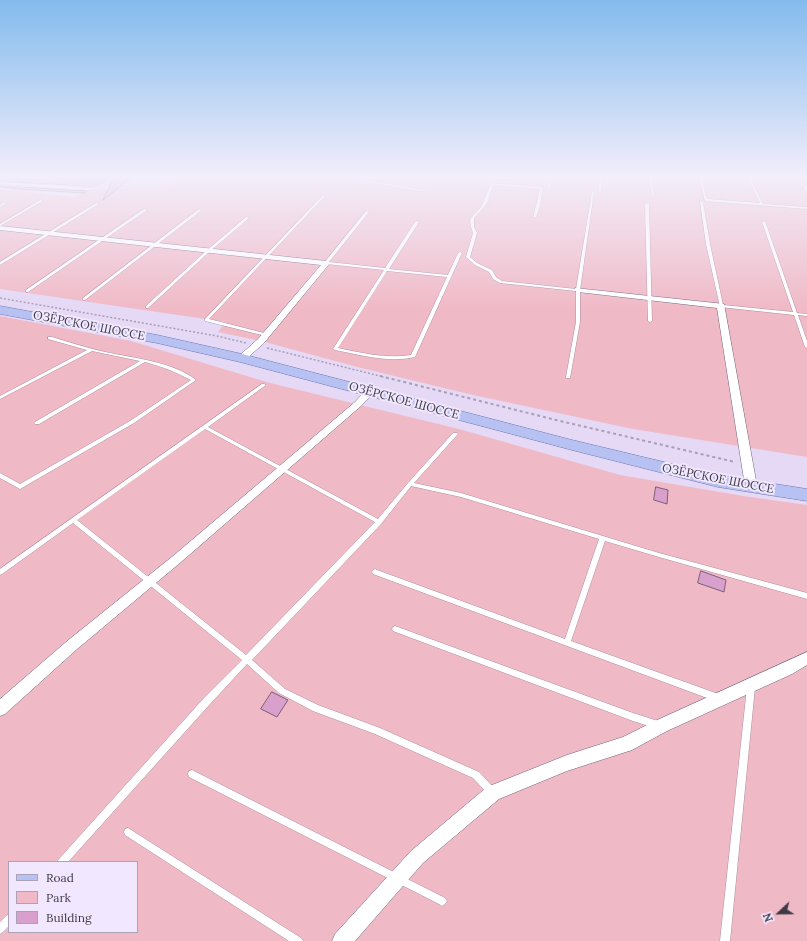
<!DOCTYPE html>
<html>
<head>
<meta charset="utf-8">
<style>
	body { margin:0 }
	#map { position:relative; width:807px; height:941px; overflow:hidden; background:#e5d9f6; font-family:Lora,serif }
	canvas { display:block }
	.legend { position:absolute; left:8px; top:861px; width:130px; height:72px; box-sizing:border-box; background:#f1e8ff; border:1px solid #aaa3b5; margin:0; padding:5px 7px; list-style:none; font-size:12px; color:#3f3b46 }
	.legend li { display:flex; align-items:center; gap:8px; height:20px }
	.legend b { width:20px; border:1px solid #aaa3b5 }
	.north { position:absolute; left:759px; top:893px; width:40px; height:40px; -webkit-text-stroke:3px #f1e8ff; paint-order:stroke; rotate:248deg; font-size:11px; font-weight:700; line-height:16px; text-align:center; color:#3f3b46 }
	.north::after { content:''; display:block; margin:auto; width:14px; height:18px; background:#3f3b46; clip-path:polygon(50% 0,100% 100%,50% 72%,0 100%) }
</style>
</head>
<body>
<div id="map">
<canvas width="807" height="941"></canvas>
<ul class="legend">
<li><b style="height:5px;background:#b7c1f2"></b>Road</li>
<li><b style="height:11px;background:#f0b9c6"></b>Park</li>
<li><b style="height:11px;background:#d99fcd"></b>Building</li>
</ul>
<div class="north">N</div>
</div>
<script>
const ctx = document.querySelector('canvas').getContext('2d');
ctx.lineJoin = 'round';
function fillPath(path, color) { ctx.fillStyle = color; ctx.fill(path, 'evenodd'); }
function trace(path, color, width, dash) { ctx.strokeStyle = color; ctx.lineWidth = width; ctx.lineCap = dash ? 'butt' : 'round'; ctx.setLineDash(dash || []); ctx.stroke(path); }
function label(font, color, halo, rows, align = 'center') {
  ctx.font = font + ' Lora,serif'; ctx.lineWidth = 4; ctx.setLineDash([]); ctx.textBaseline = 'middle'; ctx.strokeStyle = halo; ctx.fillStyle = color; for (const [text, x, y, turn = 0] of rows) {
    ctx.save(); ctx.translate(x, y); ctx.rotate((+turn || 0) * Math.PI / 180); ctx.textAlign = isNaN(turn) ? turn : align; if (halo) ctx.strokeText(text, 0, 0); ctx.fillText(text, 0, 0); ctx.restore();
  }
}
fillPath(new Path2D(`
	M63,178L93,184L112,185L174,184L176,178H807V457L633,429L473,395L361,368L265,342L218,332L226,322L0,289V189L75,197L88,190L117,189L119,188L97,184L57,182Z
	M0,316L131,341L270,383L459,429L620,475L743,496L807,505V941H0ZM9,862H137V932H9Z`), '#f0b9c6');
const building = new Path2D(`
	M0,178L39,180L42,178H83L87,181L89,178H109L96,186H89L0,181Z
	M114,178H131L103,200Z
	M0,186L87,191L85,193L17,189L0,187Z
	M656,487L668,490L667,504L654,500Z
	M701,571L726,580L724,592L698,583Z
	M272,692L288,700L277,717L261,709Z`);
fillPath(building, '#d99fcd');
trace(building, '#796274', 1);
const service = new Path2D(`
	M84,178H87L88,179L87,180Z
	M351,178H356L427,191L426,192L352,179Z
	M549,178H551L550,187L549,188L548,187Z
	M600,178H602L601,190L600,191L599,190Z
	M649,178H651L654,196L652,195Z
	M699,178H701L707,199L760,203L748,178H750L763,204L807,207V209L705,201Z
	M798,178H800L807,189V192L806,191Z
	M0,182L89,188L101,187L102,188L89,190L0,184Z
	M491,183L543,187L540,206L536,217L533,218L540,189L493,185L488,201L484,207L474,218V227L477,233L470,257L477,263L492,270L496,277L502,281L576,289L592,192L593,191L594,192L580,290V322L570,378H566V377L576,322V291L500,283L493,279L489,272L475,265L466,257L473,233L471,227L470,222L471,218L481,207Z
	M323,195L325,196L209,319L268,334V336H266L205,321V319Z
	M40,200L43,201L0,226V224Z
	M700,201L703,202L710,244L723,305L793,312L762,222L765,221L797,313L807,314V316L798,315L807,341V348L805,347L794,315L720,307L706,244Z
	M4,202L7,203L0,207V205Z
	M96,203L99,204L0,265V262Z
	M647,203L649,204L652,321L650,322L648,321L645,204Z
	M144,209L147,210L28,292H26V290Z
	M199,209L202,210L85,300H83V298Z
	M366,211L369,212L329,262L385,268L415,222L417,221L419,222L389,269L448,275L458,253L460,252L462,253L415,357C388,363 361,355 335,350L333,349L384,270L326,264L324,263ZM387,271L447,277L411,355C386,359 362,353 338,348Z
	M246,217L249,218L208,253L148,308H146V306L206,251Z
	M48,337H52C69,342 87,348 105,352C133,358 174,362 196,380L134,423L20,489L0,478V473L20,484L130,421L191,380C176,372 161,366 145,362L39,424H35L34,423L35,422L140,361L92,351L0,399V396L87,350L48,339Z
	M262,384H264L266,385L208,427L378,519L408,483L453,433H457L458,434L457,435L414,483L461,493L659,553L807,593V599L659,557L605,541L571,641L721,695L722,698L721,701L718,702L373,574L372,572L373,570L375,569L377,570L565,639L599,539L461,497L411,486L381,524L252,660L285,689L318,705L380,728L479,772L494,788L495,791L494,794L491,795L488,794L473,778L375,734L313,711L279,693L247,664L210,704L68,862H57L59,859L204,698L242,660L73,523L2,574L0,575V569ZM205,429L375,522L246,655L77,520Z
	M395,626L633,713L658,721L661,722L662,725L661,728L658,729L633,721L393,631L392,629L393,627Z
	M751,684L754,685L755,687L730,941H720L747,687L748,685Z
	M192,770L445,898L447,901L445,904L442,906L439,904L189,777L188,774L189,771Z
	M128,828L301,938L303,941H289L125,835L124,832L125,829Z
	M9,914V926L3,932L0,934V922L6,916Z`);
const minor = new Path2D(`
	M0,226L326,261L330,263L264,343L245,360L242,361L238,358L239,356L258,339L321,265L0,230Z
	M575,288L724,304L757,486L755,489H747L745,486L717,308L578,292L574,290Z
	M370,388L375,391L361,406L181,562L76,650L5,714L0,716V699L66,642L173,556L355,402L367,389Z
	M807,652V665L792,674L667,731L632,750L567,771L499,799L423,863L355,941H332L335,934L411,851L487,787L567,755L623,737L655,721Z`);
const primary = new Path2D(`
	M0,306L157,335L242,354L572,440L718,475L807,489V501L718,487L572,450L240,362L157,343L0,314Z`);
trace(service, '#6e647d', 0.5);
trace(minor, '#6e647d', 1);
trace(primary, '#6e77b1', 1);
trace(new Path2D(`
	M0,298L217,336L246,343
	M267,348L384,377`), '#a89fb5', 1.5, [2, 2]);
trace(new Path2D(`
	M380,376L556,420L735,462`), '#a89fb5', 2, [3, 3]);
fillPath(service, '#fff');
fillPath(minor, '#fff');
fillPath(primary, '#b7c1f2');
const sky = ctx.createLinearGradient(0, 0, 0, 310);
sky.addColorStop(0, '#83bbed');
sky.addColorStop(0.57, '#f3eefb');
sky.addColorStop(1, '#f3eefb00');
ctx.fillStyle = sky;
ctx.fillRect(0, 0, 807, 310);
label('12px', '#3f3b46', '#f1e8ff', [
	["ОЗЁРСКОЕ ШОССЕ",89,326,11],
	["ОЗЁРСКОЕ ШОССЕ",404,401,15],
	["ОЗЁРСКОЕ ШОССЕ",718,479,11]
]);
</script>
</body>
</html>
